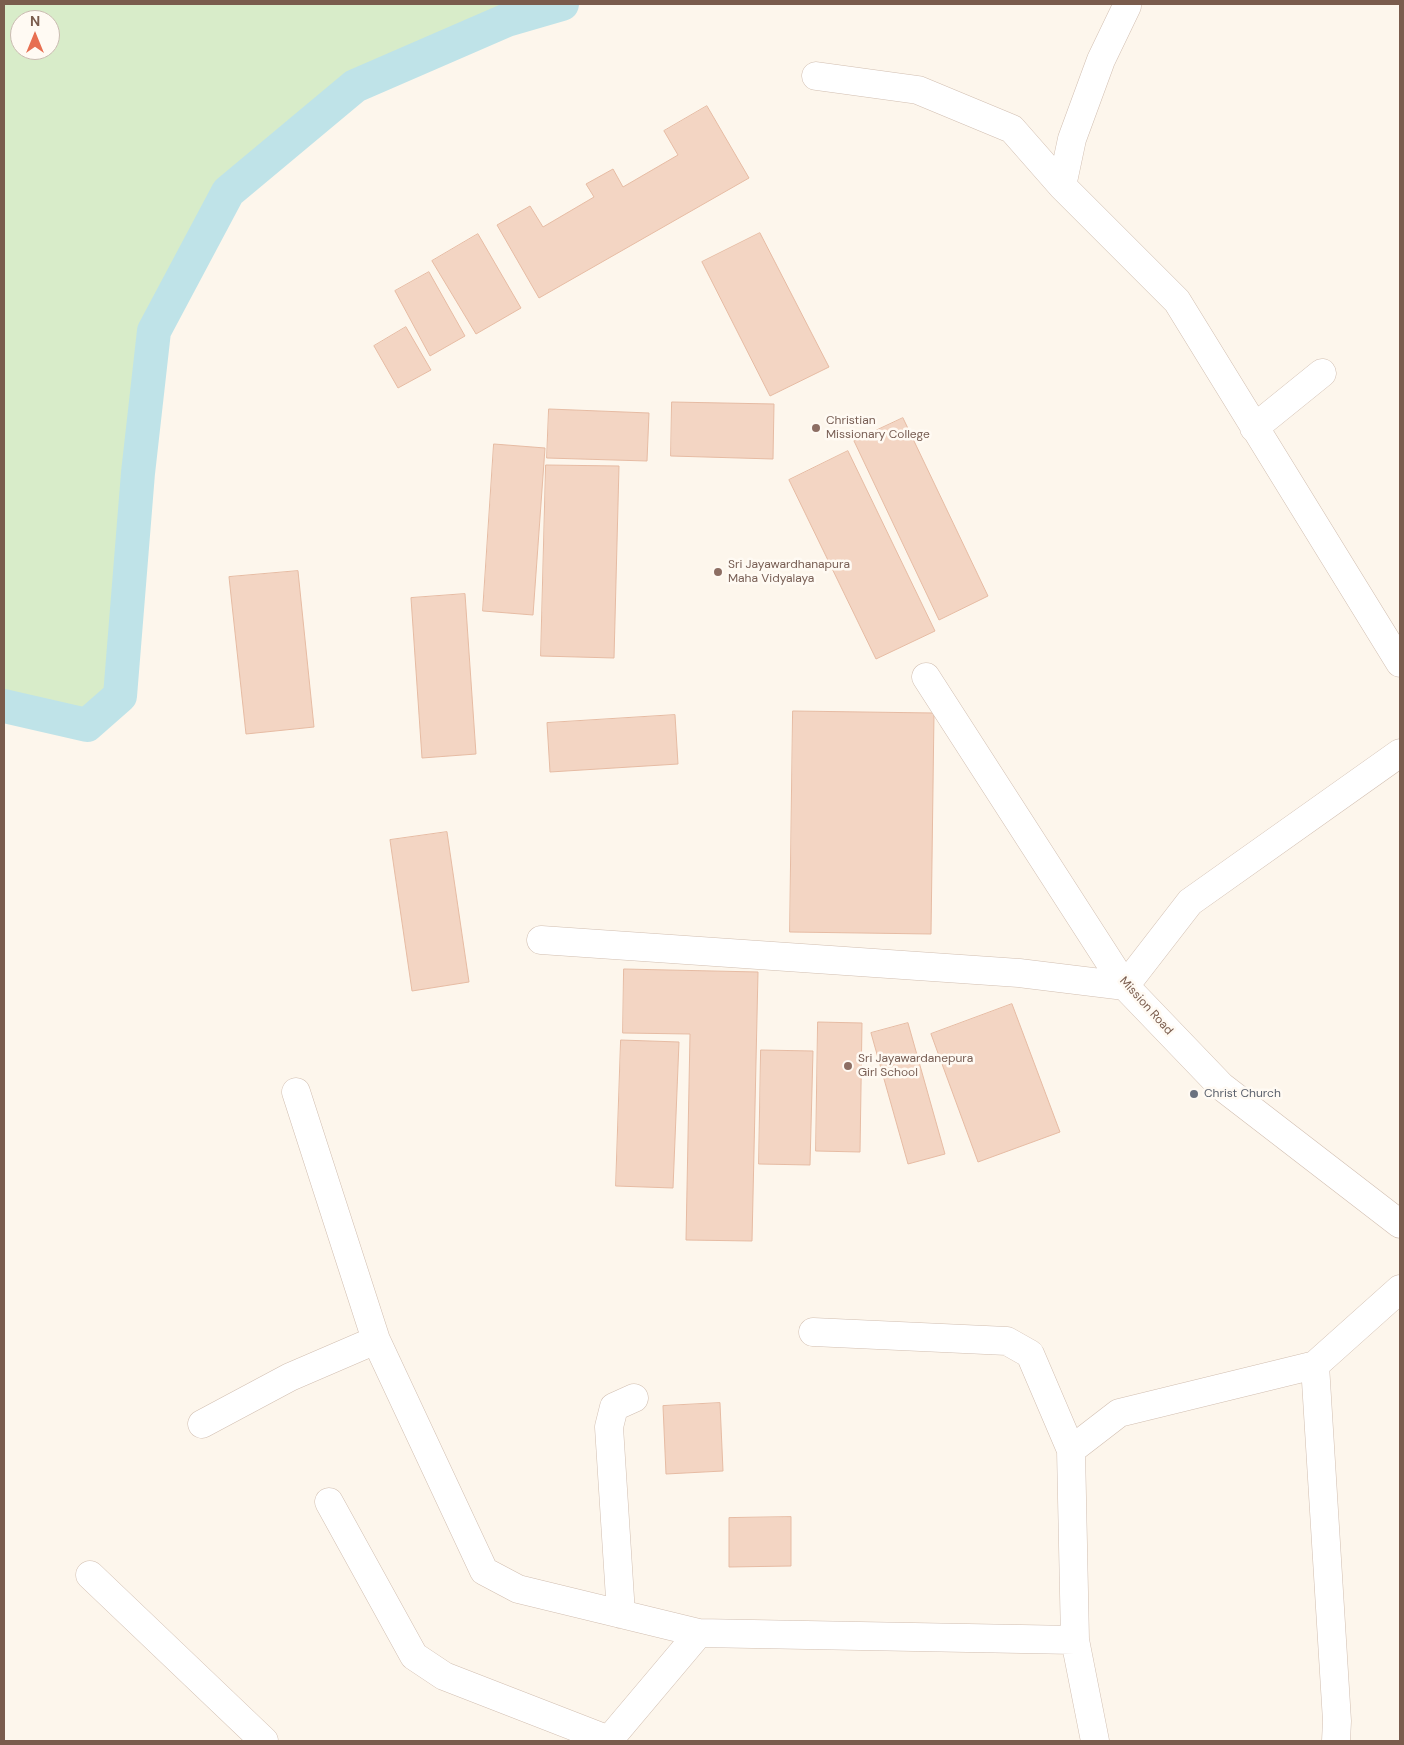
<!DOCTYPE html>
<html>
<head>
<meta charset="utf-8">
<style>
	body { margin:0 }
	#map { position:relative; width:1404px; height:1745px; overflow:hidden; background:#fdf6ec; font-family:"DM Sans",sans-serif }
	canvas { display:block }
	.frame { position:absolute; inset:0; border:5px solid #7a5c4d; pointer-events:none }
	.north { position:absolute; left:10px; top:10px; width:50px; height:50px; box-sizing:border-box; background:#fffaf3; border:1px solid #cabbb1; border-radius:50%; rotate:0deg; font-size:14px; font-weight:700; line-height:20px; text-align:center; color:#7a5c4d }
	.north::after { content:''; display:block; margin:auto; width:18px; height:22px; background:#e76f51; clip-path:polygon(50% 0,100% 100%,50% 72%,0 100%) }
</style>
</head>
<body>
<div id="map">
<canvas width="1404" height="1745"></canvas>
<div class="frame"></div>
<div class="north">N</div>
</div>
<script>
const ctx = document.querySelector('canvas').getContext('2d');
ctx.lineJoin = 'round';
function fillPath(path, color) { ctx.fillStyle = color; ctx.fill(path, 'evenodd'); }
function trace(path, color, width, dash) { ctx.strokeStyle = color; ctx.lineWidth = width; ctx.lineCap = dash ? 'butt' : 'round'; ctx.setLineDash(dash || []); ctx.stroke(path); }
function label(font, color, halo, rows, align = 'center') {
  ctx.font = font + ' "DM Sans",sans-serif'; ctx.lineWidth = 5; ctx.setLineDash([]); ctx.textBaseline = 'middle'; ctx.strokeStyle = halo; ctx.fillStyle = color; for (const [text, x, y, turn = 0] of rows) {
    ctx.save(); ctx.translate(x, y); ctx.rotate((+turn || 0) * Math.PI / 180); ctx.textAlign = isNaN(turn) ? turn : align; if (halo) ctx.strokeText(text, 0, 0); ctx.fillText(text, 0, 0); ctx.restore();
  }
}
fillPath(new Path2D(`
	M4,4H562L507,20L355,86L228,192L154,331L138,473L120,696L87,725L4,706ZM20,20H50V50H20Z`), '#d8ecc9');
trace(new Path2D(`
	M4,706L87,725L120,696L138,473L154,331L228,192L355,86L507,20L562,4`), '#bfe3e8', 34);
const building = new Path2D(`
	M707,106L749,178L539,298L497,225L530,206L543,227L594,197L586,184L613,169L623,187L678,155L664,131Z
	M760,233L829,367L770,396L702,262Z
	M478,234L521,308L476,334L432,261Z
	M429,272L465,336L430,356L395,291Z
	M406,327L431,370L398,388L374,346Z
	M672,402L774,404L773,459L671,456Z
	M549,409L649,413L647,461L547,458Z
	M903,418L988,596L939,620L854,441Z
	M494,444L545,448L533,615L483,611Z
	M848,451L935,631L876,659L789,480Z
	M546,465L619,466L614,658L541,656Z
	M298,571L314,727L246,734L229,577Z
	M465,594L476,754L422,758L411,598Z
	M793,711L934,713L931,934L790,932Z
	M675,715L678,764L550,772L547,723Z
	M447,832L469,982L412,991L390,840Z
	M624,969L758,972L752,1241L686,1240L690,1034L623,1033Z
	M1012,1004L1060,1132L978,1162L931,1034Z
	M818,1022L862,1023L860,1152L816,1151Z
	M908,1023L945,1154L908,1164L871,1033Z
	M621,1040L679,1042L673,1188L616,1186Z
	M761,1050L813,1051L810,1165L759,1164Z
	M720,1403L723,1471L666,1474L663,1406Z
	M791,1517V1566L729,1567V1518Z`);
fillPath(building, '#f3d5c3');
trace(building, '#e6bba3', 1);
const minor = new Path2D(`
	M1127,6L1101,60L1072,139L1062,186L1177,301L1400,663
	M816,76L918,90L1012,129L1062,186
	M1254,428L1322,373
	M926,677L1125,986L1221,1086L1400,1224
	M541,940L1019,973L1125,986L1190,902L1400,753
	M296,1092L376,1340L484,1571L518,1589L699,1633L608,1741
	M813,1332L1007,1341L1030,1354L1071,1450
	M1315,1365L1337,1721L1336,1741
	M202,1424L290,1377L376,1340
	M329,1502L414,1656L444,1676L609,1740
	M90,1575L264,1741
	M621,1614L609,1427L614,1407L634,1398
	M699,1633L1075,1640L1071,1450L1119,1413L1315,1365L1400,1289
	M1075,1640L1095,1741`);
trace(minor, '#d1beb0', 29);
trace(minor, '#fff', 28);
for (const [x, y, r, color] of [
	[816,428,5,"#8d6e63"],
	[718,572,5,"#8d6e63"],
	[848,1066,5,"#8d6e63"],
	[1194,1094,5,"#6b7280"]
]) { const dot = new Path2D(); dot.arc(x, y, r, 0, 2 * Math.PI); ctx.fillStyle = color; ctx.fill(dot); trace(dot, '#fffaf3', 2); }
label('12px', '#785e54', '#fffaf3', [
	["Christian",826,421],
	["Missionary College",826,435],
	["Sri Jayawardhanapura",728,565],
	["Maha Vidyalaya",728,579],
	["Sri Jayawardanepura",858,1059],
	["Girl School",858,1073]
], 'left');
label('12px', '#7a5c4d', '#fffaf3', [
	["Mission Road",1146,1006,48]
]);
label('12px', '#5b616d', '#fffaf3', [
	["Christ Church",1204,1094]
], 'left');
</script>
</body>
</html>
